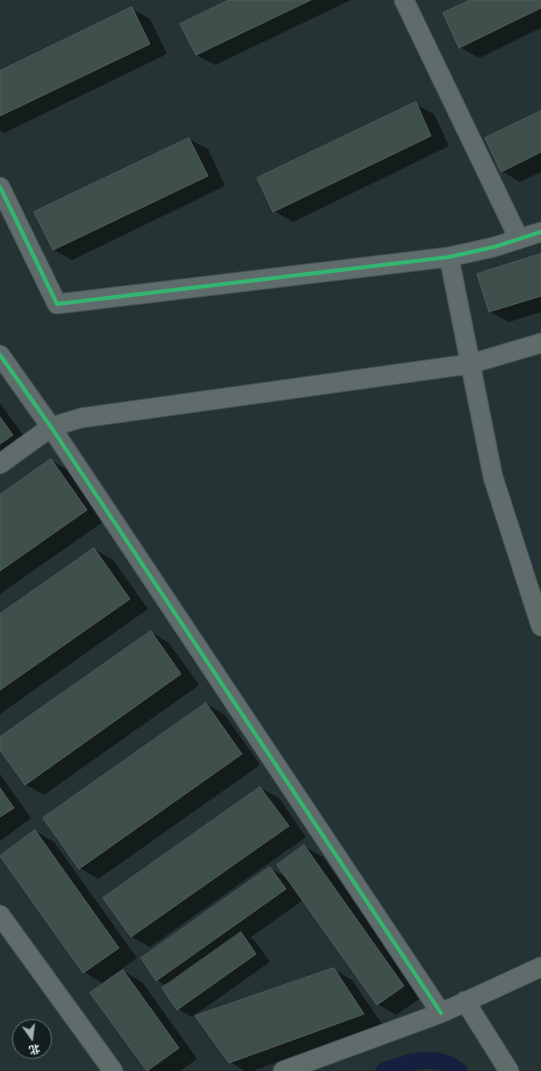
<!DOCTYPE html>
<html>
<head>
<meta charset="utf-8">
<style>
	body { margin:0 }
	#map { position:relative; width:541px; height:1071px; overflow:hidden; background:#253334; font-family:"Noto Sans","Noto Sans SC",sans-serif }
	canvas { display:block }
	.north { position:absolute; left:12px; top:1019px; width:40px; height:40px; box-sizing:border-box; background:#131e1e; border:1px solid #677373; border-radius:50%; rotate:166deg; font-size:11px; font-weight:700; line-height:16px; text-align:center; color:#e4f3f3 }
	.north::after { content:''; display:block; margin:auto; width:14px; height:18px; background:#a1b0b0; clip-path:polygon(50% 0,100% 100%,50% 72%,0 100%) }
</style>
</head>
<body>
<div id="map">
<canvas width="541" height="1071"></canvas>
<div class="north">北</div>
</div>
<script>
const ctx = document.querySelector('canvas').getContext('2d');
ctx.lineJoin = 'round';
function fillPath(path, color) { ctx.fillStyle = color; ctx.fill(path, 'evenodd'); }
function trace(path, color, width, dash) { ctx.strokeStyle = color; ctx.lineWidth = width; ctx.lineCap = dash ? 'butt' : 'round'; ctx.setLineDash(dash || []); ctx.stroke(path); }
fillPath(new Path2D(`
	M231,0H351L215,65L196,55Z
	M472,0H541V28L479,58L460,47Z
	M132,9L150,19L167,54L4,133L0,130V72Z
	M415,104L434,114L449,146L293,222L274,211Z
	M541,112V172L520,182L502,171Z
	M189,139L208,149L225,186L72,260L54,250Z
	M541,255V312L509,322L490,312L479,275Z
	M0,403L31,446L0,461Z
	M51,460L69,471L104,521L0,594V496Z
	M94,549L113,560L148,609L0,714V616Z
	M151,632L169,643L199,685L44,795L25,784L0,748V738Z
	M206,704L225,715L260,765L98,879L80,868L44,819Z
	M0,774L31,818L0,841Z
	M260,788L279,798L306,837L150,947L132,937Z
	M35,831L54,842L137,958L102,983L84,972Z
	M305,847L323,857L422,997L396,1015L378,1004L303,900L250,938L255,941L270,962L192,1017L178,1009L167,986L157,980L270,868L289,879Z
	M333,969L352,980L382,1024L253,1071H245L230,1062Z
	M123,971L142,982L197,1059L180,1071H147L92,993Z`), '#0007');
trace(new Path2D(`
	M384,1071C409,1062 436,1052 459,1071`), '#16203e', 17);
const building = new Path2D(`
	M229,0H311L196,55L180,24Z
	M470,0H541V8L459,48L443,13Z
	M132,7L150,44L0,116V71Z
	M416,102L431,136L273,212L257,178Z
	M541,111V152L501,172L485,138Z
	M189,138L208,176L53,250L34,212Z
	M541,254V296L489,312L477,274Z
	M0,417L13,435L0,444Z
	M51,459L87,510L0,571V495Z
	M94,548L130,599L0,690V614Z
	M151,631L181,674L25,785L0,750V737Z
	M206,703L242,754L79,869L43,818Z
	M260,787L289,826L131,937L103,898Z
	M0,788L14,808L0,817Z
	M35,830L119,948L83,973L0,856Z
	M304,845L404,986L377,1005L277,865Z
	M270,867L286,889L156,981L141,958Z
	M241,932L256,954L177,1010L162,988Z
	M334,968L364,1014L229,1063L195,1016Z
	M123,970L179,1048L147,1071L90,993Z`);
fillPath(building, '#3f4f4c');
trace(building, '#505c5a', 1);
const minor = new Path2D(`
	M404,0L519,239
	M0,187L57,304L449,257L494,247L541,232
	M449,257L493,477L541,626
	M0,355L51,427L441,1013
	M0,464L51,427L81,418L470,364L541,343
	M0,915L113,1071
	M465,1001L509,1071
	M283,1071L441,1013L541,967`);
trace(minor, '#455252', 21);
trace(minor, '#606b6b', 19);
trace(new Path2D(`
	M0,187L57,304L449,257L494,247L541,232
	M0,355L51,427L441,1013`), '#33b770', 4);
</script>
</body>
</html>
